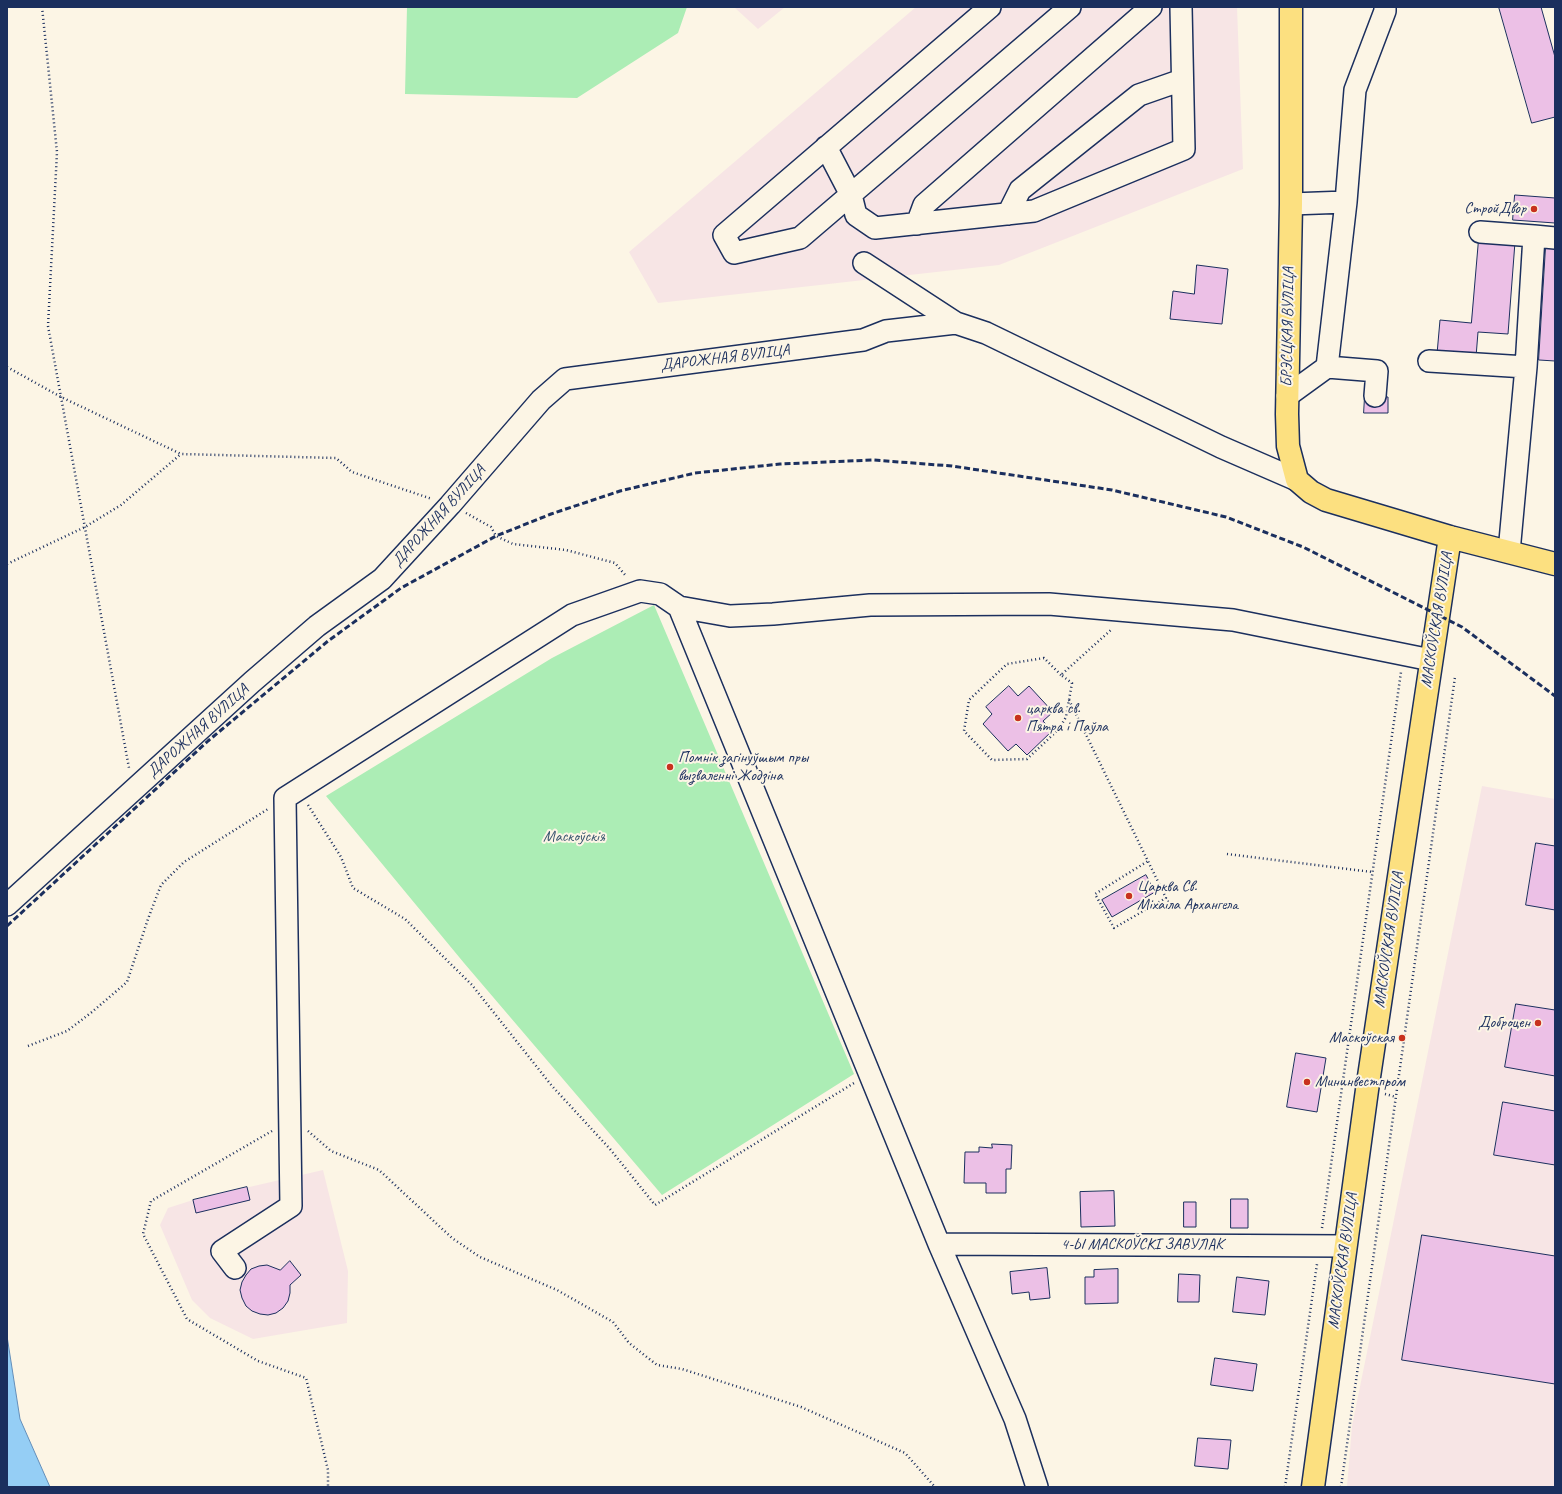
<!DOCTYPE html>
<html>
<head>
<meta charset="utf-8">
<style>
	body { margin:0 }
	#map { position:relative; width:1562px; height:1494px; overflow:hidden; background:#fcf5e5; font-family:Caveat,sans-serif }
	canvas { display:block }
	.frame { position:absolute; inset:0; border:8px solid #1b2f5e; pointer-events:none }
</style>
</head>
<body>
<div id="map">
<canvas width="1562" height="1494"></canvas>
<div class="frame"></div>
</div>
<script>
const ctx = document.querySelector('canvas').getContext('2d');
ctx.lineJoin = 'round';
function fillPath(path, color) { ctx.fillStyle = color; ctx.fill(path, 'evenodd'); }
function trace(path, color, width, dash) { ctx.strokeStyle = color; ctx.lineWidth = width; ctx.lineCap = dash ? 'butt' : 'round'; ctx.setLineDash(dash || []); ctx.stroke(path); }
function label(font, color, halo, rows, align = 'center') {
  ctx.font = font + ' Caveat,sans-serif'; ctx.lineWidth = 4; ctx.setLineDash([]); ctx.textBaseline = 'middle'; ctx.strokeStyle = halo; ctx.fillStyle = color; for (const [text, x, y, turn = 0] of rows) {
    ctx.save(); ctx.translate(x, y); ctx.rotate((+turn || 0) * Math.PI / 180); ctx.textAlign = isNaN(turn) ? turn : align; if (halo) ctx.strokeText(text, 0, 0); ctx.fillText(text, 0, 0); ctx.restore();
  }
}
fillPath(new Path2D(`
	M734,7H785L758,29Z
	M916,7H1237L1243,169L999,265L658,303L629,252Z
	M1482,786L1555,799V1487H1347L1352,1426Z
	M323,1170L348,1271L347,1323L253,1339L210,1318L192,1300L160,1225L168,1208L193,1200Z`), '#f7e5e5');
fillPath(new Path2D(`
	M407,7H687L678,33L577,98L405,94Z
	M654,605L854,1074L662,1195L464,963L326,796L552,658Z`), '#acedb5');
const water = new Path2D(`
	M7,1336L20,1419L50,1487H7Z`);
fillPath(water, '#95cef5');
trace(water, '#648eb9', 1);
const building = new Path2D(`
	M1499,7H1541L1555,57V117L1532,123Z
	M1515,195L1555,198V223L1513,220Z
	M1479,239L1515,242L1508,334L1478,332L1476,357L1437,354L1440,320L1471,323Z
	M1546,246H1555V361L1539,360Z
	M1197,265L1228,269L1222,324L1170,319L1173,291L1194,294Z
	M1365,396L1388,397V413H1364Z
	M1009,686L1018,696L1029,686L1053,712L1043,721L1052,731L1027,755L1016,744L1008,751L983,724L992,714L986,707Z
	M1536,843L1555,846V910L1526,905Z
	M1146,875L1155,892L1112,917L1102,900Z
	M1516,1004L1555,1010V1076L1505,1067Z
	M1296,1053L1326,1058L1317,1112L1287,1107Z
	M1503,1102L1555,1111V1165L1494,1155Z
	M992,1144L1012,1145L1011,1169H1006V1193H986V1183H964L965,1152H979V1147L992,1148Z
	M247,1187L250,1200L196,1213L193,1200Z
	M1114,1191L1115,1226L1081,1227L1080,1192Z
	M1231,1199H1248V1228H1231Z
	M1184,1202H1196V1227H1184Z
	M1422,1235L1555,1256V1384L1402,1360Z
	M290,1261L301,1275L290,1285V1293L288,1301L283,1308L276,1313L268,1315L260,1314L252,1311L246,1306L242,1298L240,1290L242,1282L246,1275L251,1269L259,1266L267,1265L280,1270Z
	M1047,1268L1050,1298L1030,1300L1029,1292L1012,1294L1010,1272Z
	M1118,1269V1303L1085,1304V1277H1094V1270Z
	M1179,1274L1200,1275L1199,1302H1178Z
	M1237,1277L1269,1281L1265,1315L1233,1312Z
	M1215,1358L1257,1364L1253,1391L1211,1385Z
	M1198,1438L1231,1440L1228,1469L1195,1466Z`);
fillPath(building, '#ecc0e6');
trace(building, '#1b2f5e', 1);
const minor = new Path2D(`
	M990,7L724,235L734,253L800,238L1070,7
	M826,147L851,195L856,215L875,228L1034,211L1184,149L1181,7
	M1346,202L1327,367L1377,371L1375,396
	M1291,204L1346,202L1355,90L1385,11V7
	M1008,214L1020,190L1139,95L1182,80
	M917,224L924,205L1151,7
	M1480,232L1534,236
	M864,263L956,323L986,333L1221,447L1297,480
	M1429,361L1526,367
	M1287,396L1327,367
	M1509,552L1526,367L1534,236L1555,238
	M679,607L939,1244L1015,1419L1037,1487
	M7,905L252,682L317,626L382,579L450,505L541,400L565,379L863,340L886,331L956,323
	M939,1244L1345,1246
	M235,1268L222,1251L291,1206L285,798L572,615L640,591L660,594L679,607L730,616L773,614L870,605L1049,604L1233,620L1431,660`);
const major = new Path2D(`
	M1291,7V204L1287,414L1288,446L1297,480L1311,492L1326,500L1450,537L1555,564
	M1313,1487L1367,1090L1450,537`);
trace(minor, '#1b2f5e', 24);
trace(major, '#1b2f5e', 25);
trace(new Path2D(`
	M42,7L57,152L48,326L129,768
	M7,367L61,397L181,454L336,458L352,472L432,499
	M466,513L491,527L496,536L513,544L566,550L615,563L626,576
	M7,564L85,527L121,505L181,454
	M1061,675L1044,658L1007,664L969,700L964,731L992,760L1027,759L1059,729L1066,717L1072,683L1061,675L1112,629
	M1069,700L1166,898L1114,928L1095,894L1148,861
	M308,805L341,857L353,888L405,919L472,985L552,1086L610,1149L655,1205L854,1083
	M1227,854L1372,872
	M28,1046L67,1031L92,1012L127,982L148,919L161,885L184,862L268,809
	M1385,1094L1396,1097
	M272,1131L151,1201L143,1234L187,1319L258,1361L306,1378L328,1470V1487
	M308,1131L331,1151L379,1170L452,1238L480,1257L557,1290L613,1322L629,1343L657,1365L682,1369L801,1407L905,1453L935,1487
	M1322,1228L1401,672
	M1285,1487L1317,1264
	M1341,1487L1455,677`), '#1b2f5e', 2.5, [1, 3]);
trace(minor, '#fcf5e5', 21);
trace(major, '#fce080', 22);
trace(new Path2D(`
	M7,926L208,741L328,641L401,588L496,536L551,514L620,491L695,473L780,464L873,460L952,466L1112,490L1226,517L1303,547L1462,627L1555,696`), '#1b2f5e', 3, [6, 3]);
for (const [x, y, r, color] of [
	[1534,209,4,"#c8321e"],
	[1018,718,4,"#c8321e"],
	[670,767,4,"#c8321e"],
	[1129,896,4,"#c8321e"],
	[1538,1023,4,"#c8321e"],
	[1402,1038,4,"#c8321e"],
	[1307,1082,4,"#c8321e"]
]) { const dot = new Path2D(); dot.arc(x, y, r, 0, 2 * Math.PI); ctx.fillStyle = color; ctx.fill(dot); trace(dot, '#fcf5e5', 1.5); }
label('16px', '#1b2f5e', '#fcf5e5', [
	["СтройДвор",1526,209,"right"],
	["царква св.",1026,709],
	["Пятра і Паўла",1026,727],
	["Помнік загінуўшым пры",678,758],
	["вызваленні Жодзіна",678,776],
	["Царква Св.",1137,887],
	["Міхаіла Архангела",1137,905],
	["Доброцен",1530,1023,"right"],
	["Маскоўская",1394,1038,"right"],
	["Мининвестпром",1315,1082]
], 'left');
label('16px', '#1b2f5e', '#fcf5e5', [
	["БРЭСЦКАЯ ВУЛІЦА",1288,327,-89],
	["ДАРОЖНАЯ ВУЛІЦА",725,358,-7],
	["ДАРОЖНАЯ ВУЛІЦА",439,516,-48],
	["МАСКОЎСКАЯ ВУЛІЦА",1437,620,-81],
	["ДАРОЖНАЯ ВУЛІЦА",198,731,-42],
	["МАСКОЎСКАЯ ВУЛІЦА",1389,940,-82],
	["4-Ы МАСКОЎСКІ ЗАВУЛАК",1142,1245],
	["МАСКОЎСКАЯ ВУЛІЦА",1343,1261,-82]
]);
label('16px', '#38556f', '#fcf5e5', [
	["Маскоўскія",574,837]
]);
</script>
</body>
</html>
